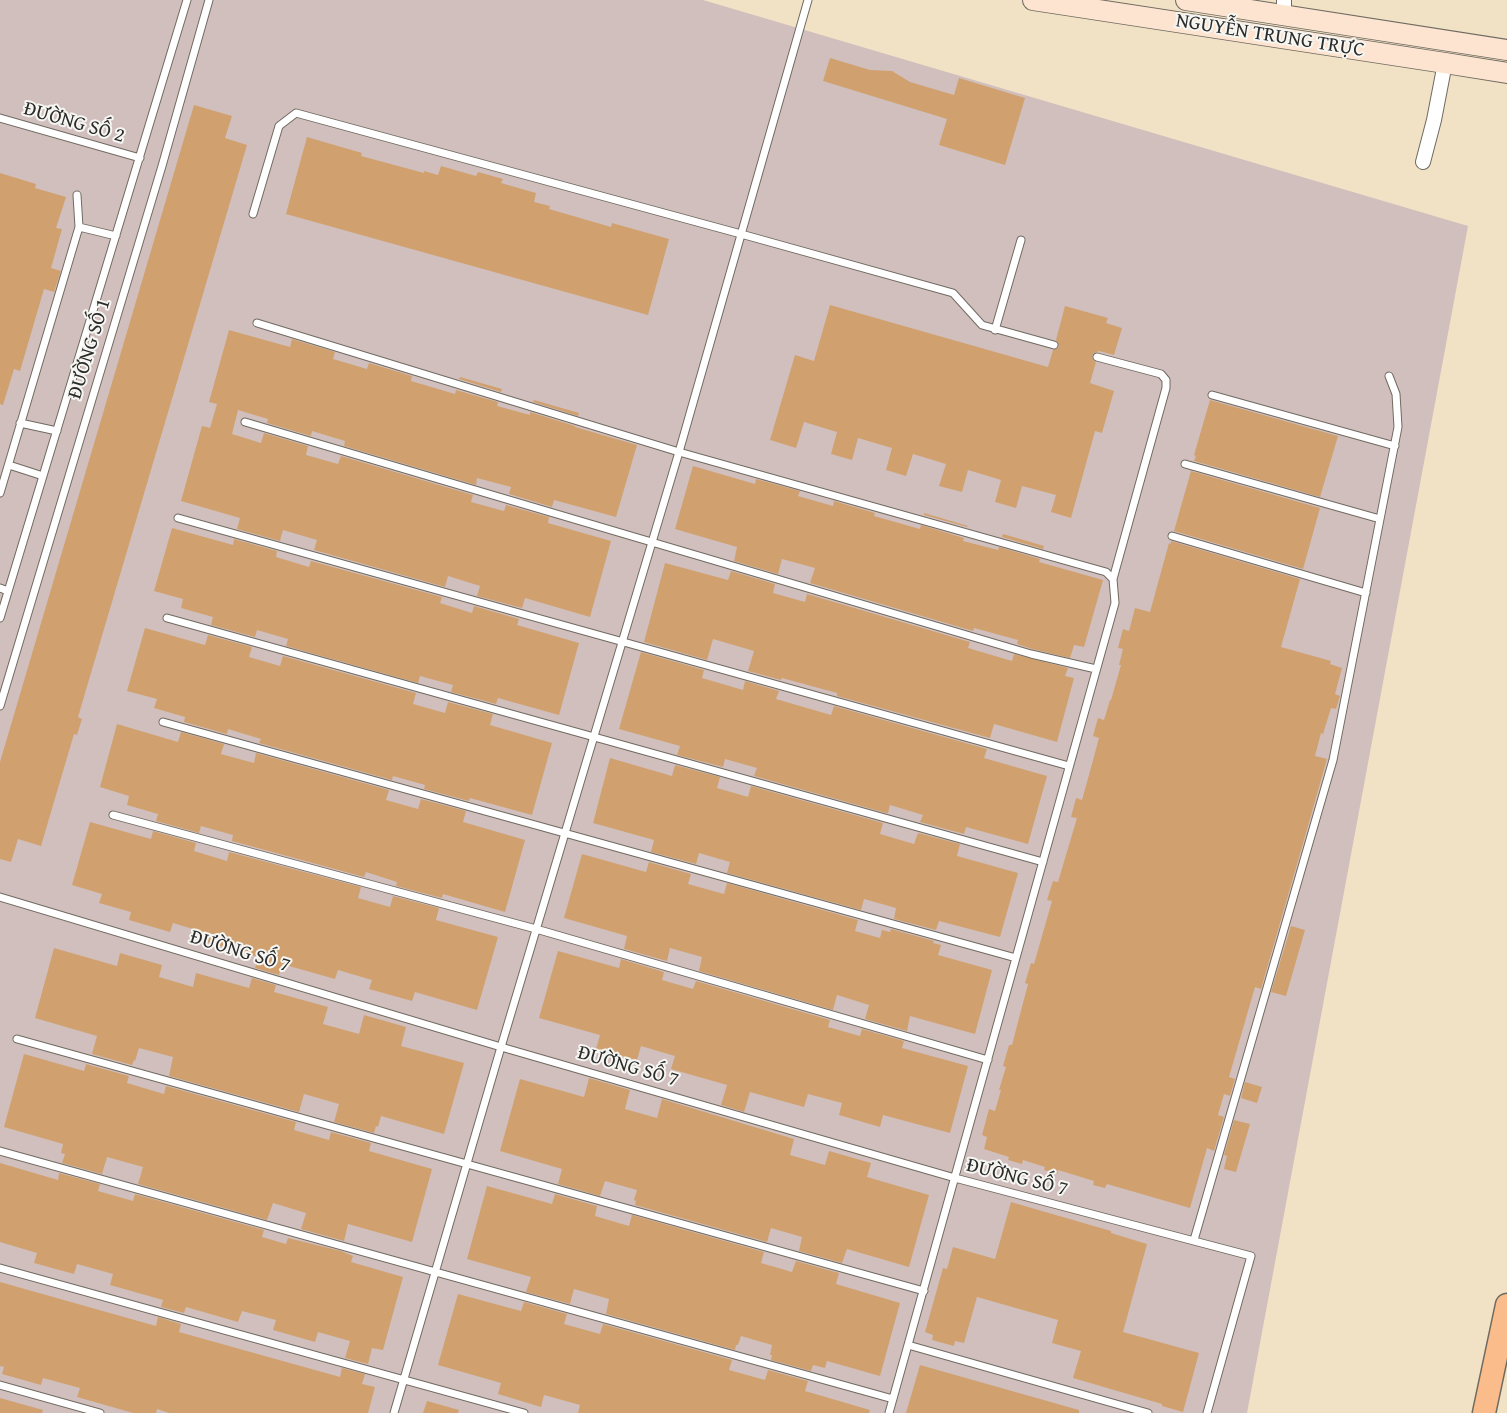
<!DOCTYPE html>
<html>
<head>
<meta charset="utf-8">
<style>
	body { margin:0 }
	canvas { display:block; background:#f1e1c5 }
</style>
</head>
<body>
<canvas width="1507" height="1413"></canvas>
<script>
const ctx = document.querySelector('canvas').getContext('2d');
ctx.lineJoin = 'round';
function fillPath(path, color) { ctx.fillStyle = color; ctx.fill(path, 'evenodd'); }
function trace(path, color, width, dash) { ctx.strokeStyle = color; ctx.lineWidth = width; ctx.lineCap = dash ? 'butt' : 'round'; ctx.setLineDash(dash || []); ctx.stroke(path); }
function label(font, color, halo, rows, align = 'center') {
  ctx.font = font + ' "Gentium Book Plus",serif'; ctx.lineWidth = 4; ctx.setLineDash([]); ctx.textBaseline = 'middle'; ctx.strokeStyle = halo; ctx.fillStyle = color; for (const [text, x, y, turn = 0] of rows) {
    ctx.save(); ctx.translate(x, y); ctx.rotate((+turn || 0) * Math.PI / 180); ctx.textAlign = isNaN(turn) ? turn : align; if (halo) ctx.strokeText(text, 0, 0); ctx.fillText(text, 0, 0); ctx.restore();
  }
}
fillPath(new Path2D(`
	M0,0H703L1468,226L1247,1413H0Z`), '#d1bfbe');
fillPath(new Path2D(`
	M830,58L870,70L892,71L910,82L954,95L959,78L1025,98L1005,165L939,145L947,119L823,81Z
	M194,105L232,116L225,138L247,145L78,717L82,719L77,735L74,734L41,846L18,839L11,862L0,859V762Z
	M307,137L362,153L361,156L424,173V171L438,175L441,166L476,176L478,172L503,179L501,183L536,193L534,202L550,206L549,209L611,227L612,223L669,239L648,315L286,214Z
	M0,173L36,184L35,188L66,197L56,228L62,229L51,268L61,271L54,292L44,289L20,371L14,369L3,405L0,404Z
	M830,305L1048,367L1053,350L1057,349L1059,346L1056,340L1065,306L1108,318L1106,323L1122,328L1114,355L1099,351L1094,353L1092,356L1093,360L1096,362L1090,383L1114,391L1102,433L1095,431L1071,518L1051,512L1056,495L1022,486L1016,508L995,502L1001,480L968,470L962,492L939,486L946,464L913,454L906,476L886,470L892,448L858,438L852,460L831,454L837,432L804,422L796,448L770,440L795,355L814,361Z
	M229,330L290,347L292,339L335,352L333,359L367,369L369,363L412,376L411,381L455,394L456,390L498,402L497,406L530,415V412L575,426V427L637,445L616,517L554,500L552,507L509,494L511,487L477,478L476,485L344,446L345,441L312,431L311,436L267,423L268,419L238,410L232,434L261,443L264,433L308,446L306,455L338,464L341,456L473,495L471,502L504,511L506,505L549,517L548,523L611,541L590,617L525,598L522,608L477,596L480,586L448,576L445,587L314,550L317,540L283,530L280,541L237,529L240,518L181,501L202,426L210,428L217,404L209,402Z
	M460,377L502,389L501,392L459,379Z
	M534,400L579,413L578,416L533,402Z
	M1210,400L1338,436L1320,497L1194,461L1196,456L1194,455Z
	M693,466L755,484L756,479L800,491L798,496L833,506L834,501L875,513L874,516L920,529L921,525L964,538L963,541L998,550L999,547L1040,559L1039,562L1103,580L1084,647L1074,645L1070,658L1032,649L1017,644L1018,640L974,628L973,631L810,583L815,568L782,559L778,574L734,561L737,547L675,529Z
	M1191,471L1320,508L1303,569L1174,531Z
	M924,513L968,526L967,527L924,515Z
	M172,528L233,545L234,539L277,551L276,557L309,567L311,561L442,597L440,603L472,613L474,606L519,619L517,625L579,643L559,715L498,698L496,704L451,692L453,685L420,676L418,683L286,646L288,639L257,630L255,637L211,625L213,617L181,608L183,599L154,591Z
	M1003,534L1044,546L1043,549L1002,537Z
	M1171,541L1300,579L1281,647L1331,661L1330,664L1342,668L1335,694L1340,696L1336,709L1331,708L1323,734L1321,733L1315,756L1327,759L1304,840L1261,989L1255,987L1229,1077L1235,1079L1230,1096L1224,1094L1218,1115L1224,1117L1214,1151L1207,1148L1190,1208L1107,1184L1105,1188L1093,1185L1094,1181L1058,1170L1057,1174L1044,1170L1045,1167L1023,1160L1022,1164L1008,1160L1009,1157L984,1149L987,1137L982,1135L989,1109L995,1111L1001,1090H999L1006,1067L1003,1066L1009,1045H1012L1028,984L1025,983L1031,963L1034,964L1052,901L1047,900L1053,881L1058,882L1077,818L1071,817L1076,798L1082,800L1092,764L1099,738L1093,736L1098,718L1104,720L1110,700H1111L1121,665H1119L1123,649L1118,648L1123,629L1129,631L1135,608L1150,612L1169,543L1171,544Z
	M665,563L728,580L731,571L775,584L773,593L805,602L807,594L970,642L968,648L1012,661L1014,654L1068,668L1065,676L1074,678L1057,742L994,724L990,738L837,696V693L782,678L781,680L748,671L754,651L713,639L707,660L644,642Z
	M145,628L205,645L208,635L252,647L249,657L280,666L283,656L416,693L413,704L445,713L448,702L493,714L490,725L552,743L532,815L470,798L469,801L424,789L425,785L393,776L392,780L259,743L261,739L228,729L227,734L184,722L185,717L154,708L157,699L127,691Z
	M641,652L704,670L702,678L743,690L745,681L779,691L776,699L831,715L834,706L987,749L984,758L1047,776L1028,844L966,827L964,834L920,822L923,815L890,805L888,813H886L754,776L757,768L725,759L723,767L677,755L680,746L619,729Z
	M117,724L178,742L181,732L224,744L221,754L254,763L256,753L389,790L386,800L418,809L421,799L466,811L463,822L525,840L505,912L443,894L442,898L396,886L397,882L366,872L364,877L232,841L233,835L201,826L199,833L156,821L158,814L127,805L129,796L100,787Z
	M610,758L672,776L675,765L720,777L717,788L748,797L751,786L883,823L880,834L914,844L918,833L960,844L957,856L1018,873L1000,937L939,921L936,930L894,919L896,908L864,899L861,910L727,873L730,862L699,853L696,864L651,852L654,840L593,823Z
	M90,822L151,839L153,831L196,843L194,851L227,861L229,852L361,887L358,898L390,907L393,896L439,908L436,920L498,937L477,1010L415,992L412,1001L369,989L372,980L338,970L335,979L282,964L279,975L255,968L258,957L204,941L206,933L173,923L170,932L129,920L131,912L99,903L102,894L72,885Z
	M582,854L646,872L649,862L691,874L688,884L724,894L727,883L858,920L855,931L880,938L882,930L890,932L891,929L934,941L933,943L941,945L938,955L992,970L975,1034L910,1016L907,1031L865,1019L869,1005L837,995L833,1010L699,971L702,957L670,948L667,961L624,949L627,936L564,918Z
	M1291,926L1305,930L1286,996L1271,992Z
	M54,948L117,966L120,953L162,965L159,977L193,987L196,973L249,988L252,978L276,985L274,992L328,1007L323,1024L359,1034L364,1015L406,1027L401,1046L464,1063L444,1134L381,1116L378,1127L376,1126L374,1133L334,1122L339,1104L304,1094L299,1112L169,1076L173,1057L139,1048L135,1061L134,1060L132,1065L92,1054L97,1036L35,1018Z
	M558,951L619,968L621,959L664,972L662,980L693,989L696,981L830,1020L828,1027L860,1036L862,1029L904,1041L902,1048L968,1066L950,1133L883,1115L880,1127L839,1115L842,1103L808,1094L804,1107L750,1092L744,1112L721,1105L727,1085L671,1069L675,1056L641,1046L637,1060L596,1049L600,1035L539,1018Z
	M24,1054L84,1071L86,1064L129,1076L127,1083L164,1094L166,1086L296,1122L294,1130L329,1140L331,1132L371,1143L369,1151L432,1169L412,1242L348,1224L344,1241L301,1229L306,1213L273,1203L267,1220L138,1184L143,1167L107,1157L102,1174L62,1163L65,1154L61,1153L63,1144L4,1127Z
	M589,1078L630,1090L625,1109L657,1118L662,1099L794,1139L790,1155L825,1165L829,1151L871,1163L867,1177L929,1195L909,1267L847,1249L842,1263L799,1251L802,1237L771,1228L767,1242L635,1205L636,1201L634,1200L637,1190L605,1181L600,1196L558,1184L562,1169L500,1151L520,1079L584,1097Z
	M1245,1082L1262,1087L1257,1103L1241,1098Z
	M1234,1120L1250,1124L1236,1172L1224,1169L1227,1156L1224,1155Z
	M0,1163L58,1180L59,1173L100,1184L98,1191L133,1201L135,1194L264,1230L262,1237L286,1244L288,1238L341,1251L353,1256L351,1262L403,1277L383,1350L372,1348L368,1364L345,1358L350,1341L318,1332L315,1342L273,1330L276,1320L242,1311L238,1322L186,1307L184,1313L161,1307L163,1300L110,1285L113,1274L77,1264L74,1274L34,1263L37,1253L0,1242Z
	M487,1186L552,1204L555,1194L597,1206L595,1216L629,1226L632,1215L764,1252L761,1263L792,1272L796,1261L839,1273L836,1284L900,1303L880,1376L827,1361L825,1368L813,1365L811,1371L771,1360L772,1355H770L772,1345L741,1336L738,1345H736L735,1350L606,1314L609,1299L574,1289L570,1304L526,1292L531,1277L467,1259Z
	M1011,1202L1111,1231V1233L1147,1244L1123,1332L1199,1353L1183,1412L1162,1406V1404L1073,1378L1081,1351L1052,1343L1058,1320L977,1297L964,1343L955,1341L954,1346L932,1340L933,1335L925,1332L943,1268L947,1269L953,1247L995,1259Z
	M0,1282L156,1326L158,1317L181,1324L179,1332L340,1377L342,1368L365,1374L362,1384L375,1387L368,1413H169L157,1409L156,1413H133L77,1397L80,1388L43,1378L41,1385L2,1374L4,1367L0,1366Z
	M458,1294L521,1311L524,1302L567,1314L564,1324L600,1334L603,1324L732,1360L729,1370L765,1380L768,1370L808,1381L805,1391L870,1410L869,1413H578L580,1405L544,1395L541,1407L498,1394L501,1383L438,1365Z
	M920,1365L1079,1410V1413H906Z
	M0,1398L43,1410L42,1413H0Z
	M427,1401L459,1410L458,1413H423Z`), '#d0a16e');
const lane = new Path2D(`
	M0,118L140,158
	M253,214L279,126L296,113L741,234L953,293L982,325L1054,345
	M79,227L116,236
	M257,323L679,452L1106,572L1113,579L1115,603L889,1413
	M995,330L1021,240
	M1097,357L1161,374L1166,380V388L1113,579
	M1212,395L1395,446
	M245,422L1031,654L1096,669
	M20,423L57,431
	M1185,464L1380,519
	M9,465L43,476
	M0,493L79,227L77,195
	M178,518L1069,766
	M1172,536L1366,593
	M0,588L8,591
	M0,618L187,0
	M167,618L1043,862
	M0,706L162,166L209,0
	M163,722L1016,958
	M113,815L536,929L988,1060
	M0,897L501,1047L955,1178L1251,1256L1207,1413
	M17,1039L924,1291
	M0,1151L893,1399
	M1194,1240L1333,760L1398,427L1396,394L1389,376
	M0,1268L524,1413
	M908,1345L1148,1413
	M0,1385L100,1413
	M394,1413L501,1047L679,452L808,0`);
const street = new Path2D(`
	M1284,14V0
	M1423,162L1434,120L1445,63`);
const secondary = new Path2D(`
	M1033,0L1445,63L1507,73
	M1186,0L1507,50`);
const primary = new Path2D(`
	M1484,1413L1507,1305`);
trace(lane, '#706b61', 9);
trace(street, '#706b61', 16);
trace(secondary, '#706b61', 22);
trace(primary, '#706b61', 25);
trace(lane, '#fff', 7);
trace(street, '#fff', 14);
trace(secondary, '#fde4d0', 20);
trace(primary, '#f9bc8a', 22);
label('20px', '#2b2b2b', '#f6f6f2', [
	["NGUYỄN TRUNG TRỰC",1270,36,9],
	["ĐƯỜNG SỐ 2",74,123,16],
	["ĐƯỜNG SỐ 1",90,349,-73],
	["ĐƯỜNG SỐ 7",240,952,17],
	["ĐƯỜNG SỐ 7",628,1067,16],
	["ĐƯỜNG SỐ 7",1017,1178,14]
]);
</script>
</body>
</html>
